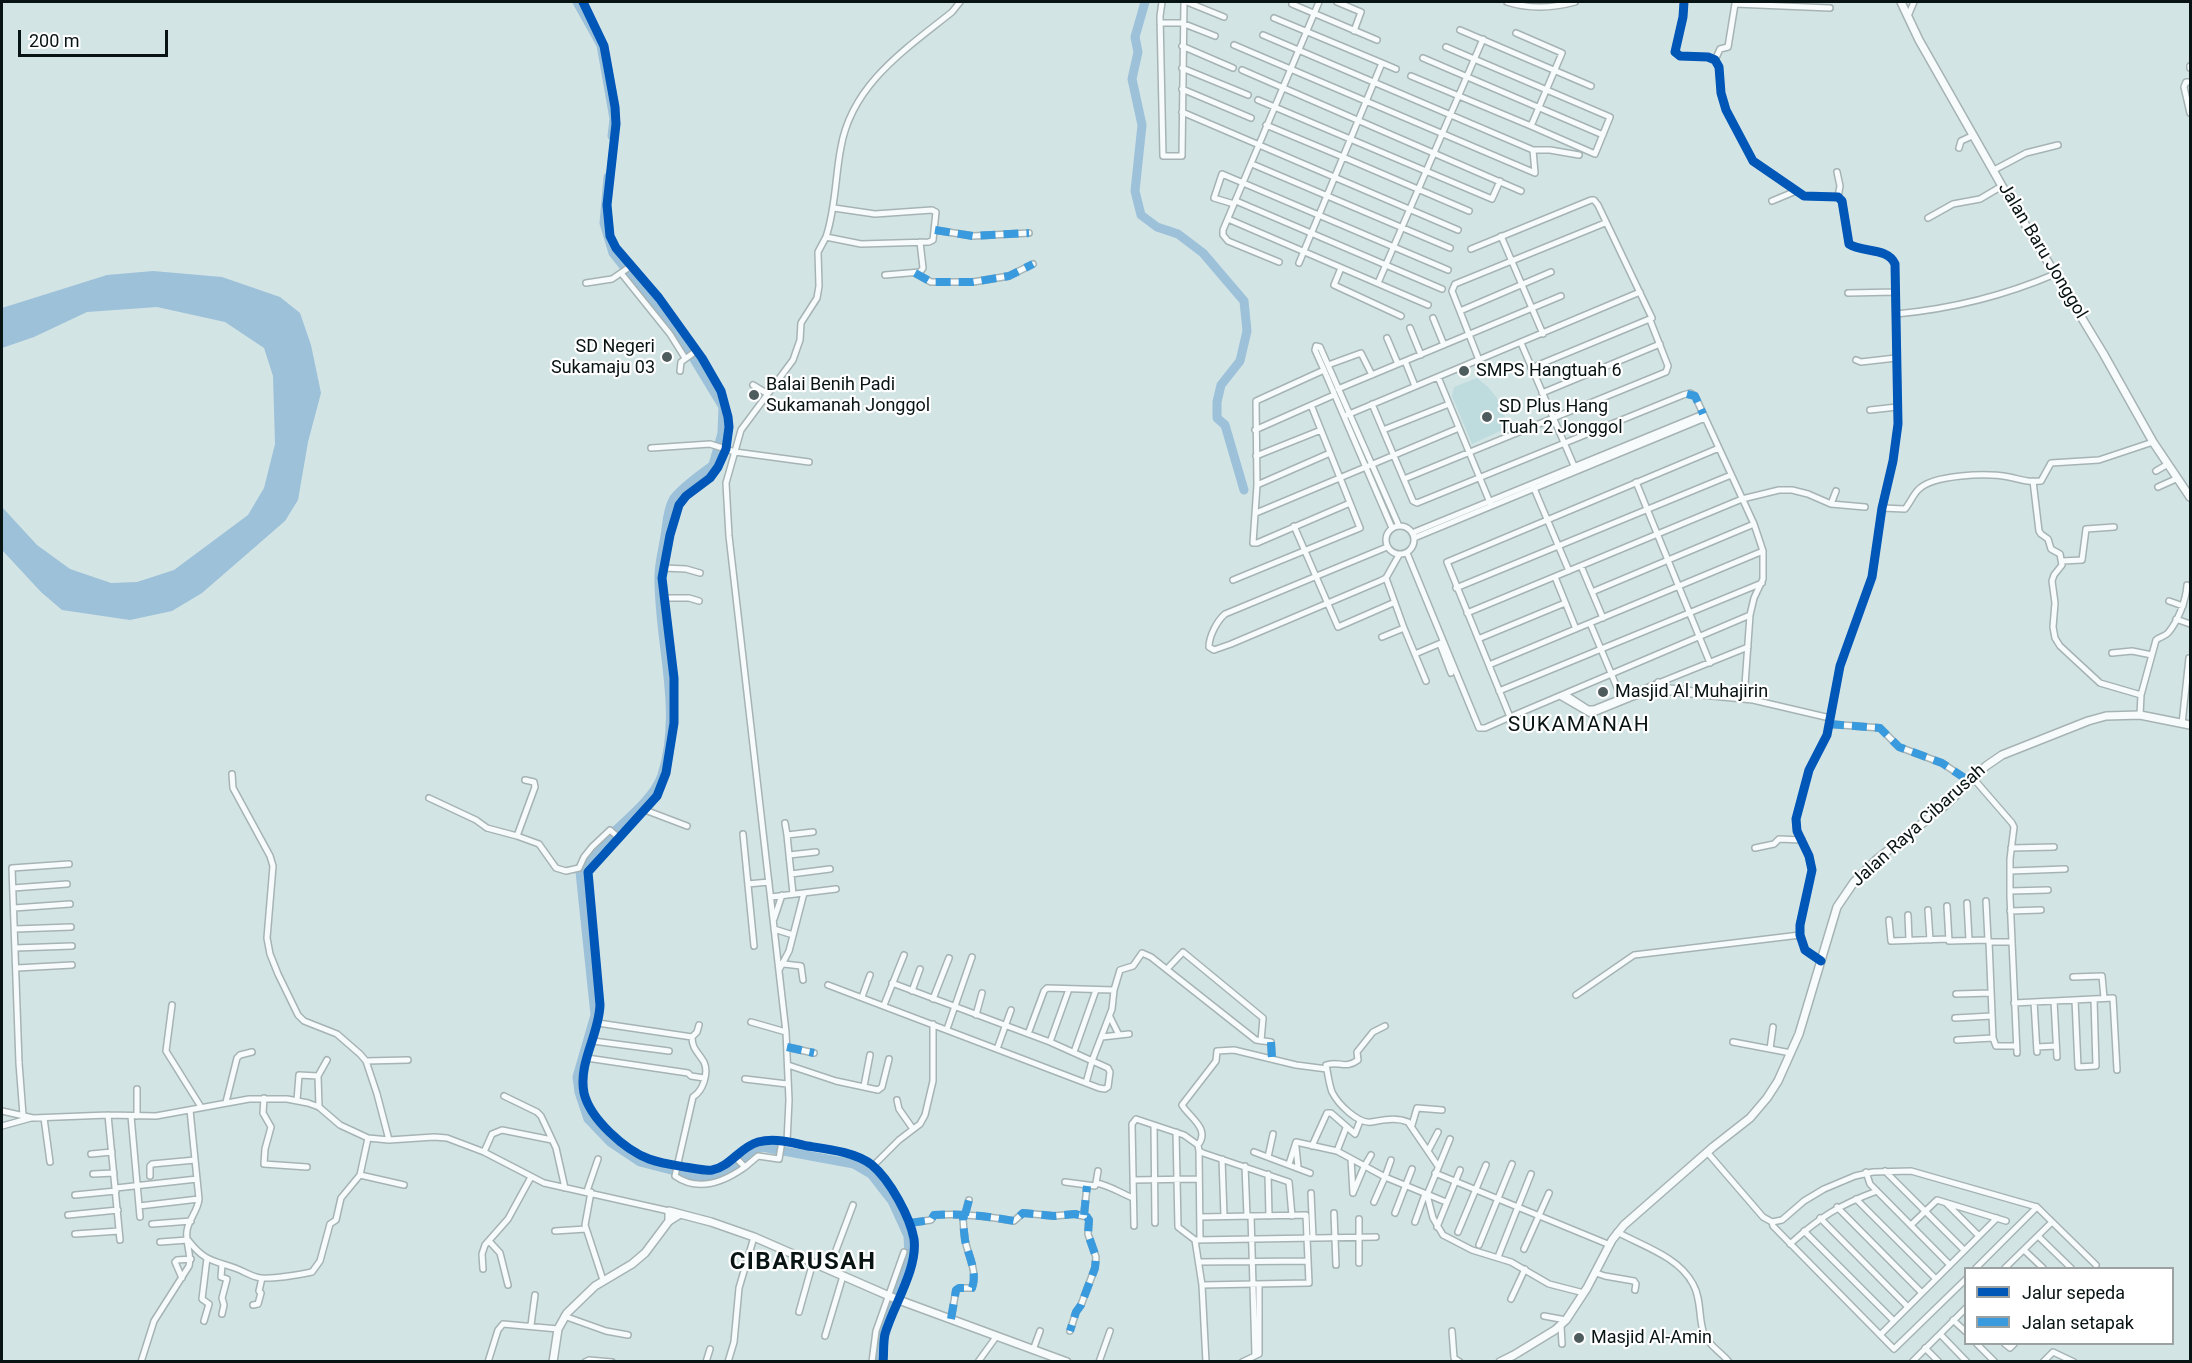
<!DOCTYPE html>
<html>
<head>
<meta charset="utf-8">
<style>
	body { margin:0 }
	#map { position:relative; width:2192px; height:1363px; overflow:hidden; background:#d3e4e5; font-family:Roboto,sans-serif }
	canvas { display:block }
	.frame { position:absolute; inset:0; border:3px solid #081314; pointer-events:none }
	.legend { position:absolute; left:1964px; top:1267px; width:210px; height:78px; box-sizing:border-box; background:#fff; border:2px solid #9ca1a1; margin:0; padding:8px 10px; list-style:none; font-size:18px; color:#081314 }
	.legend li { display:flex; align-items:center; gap:12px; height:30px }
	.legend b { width:30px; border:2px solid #9ca1a1 }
	.scale { position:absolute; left:18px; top:30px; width:150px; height:27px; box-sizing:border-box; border:3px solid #081314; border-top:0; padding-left:8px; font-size:18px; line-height:21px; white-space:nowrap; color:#081314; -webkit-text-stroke:4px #fff; paint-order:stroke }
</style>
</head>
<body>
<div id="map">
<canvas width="2192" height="1363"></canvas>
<div class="frame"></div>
<ul class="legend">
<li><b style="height:8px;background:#0057b8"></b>Jalur sepeda</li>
<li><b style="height:8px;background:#3a9ade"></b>Jalan setapak</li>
</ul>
<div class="scale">200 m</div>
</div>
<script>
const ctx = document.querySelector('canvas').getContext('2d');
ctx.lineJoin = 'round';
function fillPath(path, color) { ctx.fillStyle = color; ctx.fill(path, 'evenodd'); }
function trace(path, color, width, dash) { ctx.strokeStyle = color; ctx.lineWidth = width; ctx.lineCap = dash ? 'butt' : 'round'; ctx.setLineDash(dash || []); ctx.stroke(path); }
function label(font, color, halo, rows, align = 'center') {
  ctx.font = font + ' Roboto,sans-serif'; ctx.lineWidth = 4.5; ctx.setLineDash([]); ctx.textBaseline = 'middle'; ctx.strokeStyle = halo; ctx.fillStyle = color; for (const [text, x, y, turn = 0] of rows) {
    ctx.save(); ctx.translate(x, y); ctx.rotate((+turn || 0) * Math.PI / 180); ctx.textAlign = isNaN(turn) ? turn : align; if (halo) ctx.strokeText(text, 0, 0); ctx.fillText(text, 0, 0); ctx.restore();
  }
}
fillPath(new Path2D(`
	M1477,378L1488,387L1497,398L1509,427L1472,444L1452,396L1454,387Z`), '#bedbde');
fillPath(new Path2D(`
	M153,271L222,277L280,297L300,313L311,345L321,393L308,442L298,500L285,521L202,593L172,611L130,620L62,610L41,592L2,550V507L37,545L70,569L111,583L137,582L174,570L248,515L264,488L275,444L273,376L264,348L225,322L157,307L87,312L34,337L2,348V308L107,275Z`), '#9cc1d9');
trace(new Path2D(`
	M577,2L601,45L614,119L612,136
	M1145,2L1135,37L1138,52L1132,79L1142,125L1135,191L1141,215L1157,227L1178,234L1203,253L1244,301L1247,331L1240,361L1221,385L1217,402V418L1225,425L1244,490
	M608,177L604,223L613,253L683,341L723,407L722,433L713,465C703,473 678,490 673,500C667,511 667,524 665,536C663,549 659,563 659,576C658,641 683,710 662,775C651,809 596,838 580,872L595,1015L577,1077L579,1092L588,1119L610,1142L640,1162L698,1177L714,1176L730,1170L754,1151L762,1147L854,1164L871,1174L892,1201L908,1236L909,1256L881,1328L878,1362`), '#9cc1d9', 9);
const minor = new Path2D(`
	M583,2L604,46L615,107L616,124L607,205L610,236L616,248L659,298L702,358L721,391L728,417L729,427L726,449L718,467L710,478L686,496L679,505L670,535L662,578L674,678V723L666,773L657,796L588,872L600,1005C599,1035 578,1063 584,1093C590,1119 625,1150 649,1159C660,1163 673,1165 685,1167C693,1168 703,1171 712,1170C730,1167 740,1147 758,1142C774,1138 791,1142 807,1146C827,1149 856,1152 872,1165C890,1180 910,1217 914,1239C918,1269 893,1306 885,1334C883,1343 884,1353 883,1362
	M1162,2L1160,16L1163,156H1182L1184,2
	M1187,2L1224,17
	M1337,2L1361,12L1354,31
	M1507,2C1529,9 1553,8 1575,2
	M1684,2L1683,17L1675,52L1680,56L1708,57L1715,60L1719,67L1721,93L1726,110L1753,161L1804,196L1838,197L1842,201L1849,244C1862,253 1888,247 1895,264L1898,424L1893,461L1882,508L1872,577L1840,666L1827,735L1809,770L1796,819L1797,831L1809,856L1812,870L1800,925V935L1805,950L1821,961
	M1292,4L1377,40
	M1908,16L1914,2
	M1160,23H1182L1215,36
	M1460,30L1591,86
	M1263,35L1533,150H1550L1579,155
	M1234,45L1535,173L1533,150
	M1182,46L1233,68
	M1446,47L1610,117L1595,154L1531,126
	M1423,58L1603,135
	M1715,60L1720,49L1728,47L1735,4L1830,8
	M1382,63L1396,69
	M2190,66V68
	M1182,68L1248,95
	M1242,70L1521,191
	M1411,76L1531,126L1562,53L1516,33
	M2190,82H2186L2184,87L2190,113
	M1182,89L1251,118
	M1258,100L1492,199L1500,181
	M1182,112L1458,230
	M1266,125L1343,157L1382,63L1274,18
	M1959,148L1961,141L1974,135
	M1252,164L1450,248
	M1994,170L2026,153L2058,145
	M1837,172L1840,186L1838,197
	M1236,201L1442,289
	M1772,201L1796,191
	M1234,204L1214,198L1222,174L1448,270
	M1928,218L1953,204L1980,199L2002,186
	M1228,219L1428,305
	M935,230L973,236L1029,233
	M1501,236L1543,334
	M826,237C836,207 835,177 841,147C852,84 906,49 952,12L960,2
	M1471,249L1591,200H1594L1598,205L1652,318L1531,368
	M1279,262L1228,241L1223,235V230L1319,2
	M1299,263L1343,157L1469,211
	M1341,268L1334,285L1401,316
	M621,273L670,334L685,358
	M915,273L931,282H973L1009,276L1033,264
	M885,275L920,272L923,268L920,242
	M586,283L612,279L631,266
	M1378,283L1483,39
	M1848,293L1896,292
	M1460,311L1551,272
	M1896,314C1950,309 2006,295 2055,274
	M1433,318L1444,345
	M1410,328L1421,355
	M1387,338L1398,364
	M1521,343L1575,468
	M1479,360L1452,291L1455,284L1605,223
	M1856,360L1861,362L1896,358
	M1405,361L1415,386
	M1328,365L1361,353L1372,375
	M1324,370L1256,401L1257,485L1253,543H1257L1350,503
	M680,371L681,362L696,351
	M1438,377L1491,505
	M753,385L768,394
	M1338,389L1561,296
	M1542,393L1660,344
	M1372,404L1413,501L1417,503L1683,395L1690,393L1695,396L1754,524L1763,551V579L1754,598L1750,615L1744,699
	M1870,410L1897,407
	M1347,415L1640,292
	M1255,430L1334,395
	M1383,430L1449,404
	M651,448L710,444L735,452L809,462
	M1256,456L1321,430
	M2156,471L2168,464
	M1404,479L1666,372L1668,366L1650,320
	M2033,481L2039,531L2041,534L2048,539L2051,549L2060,554L2062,565L2054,575L2052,581L2055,603L2053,627L2055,638L2060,646L2100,683L2141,695
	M1636,482L1710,663
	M1257,485L1330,453
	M1533,486L1569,571
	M2158,487L2178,478
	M1831,504L1836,491
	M1882,508L1905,509C1910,503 1913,495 1918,490C1933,474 1988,473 2009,477C2023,480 2026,482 2041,481L2051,463L2099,460L2153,442
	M1256,513L1459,428
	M1386 540a14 14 0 1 1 28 0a14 14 0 1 1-28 0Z
	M1294,526L1338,627L1393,603
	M1392,528L1324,370L1315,350L1316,346L1320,347L1399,526
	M1412,533L1703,414
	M1414,538L1705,418
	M1387,547L1225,614C1217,621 1209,636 1209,647L1214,650L1231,644L1380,581L1386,578L1399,555
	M1407,553L1479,728H1485L1510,717L1750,615
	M2062,561L2082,560L2086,529L2114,527
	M1581,566L1603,618
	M664,568L686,569L700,573
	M1555,577L1576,629
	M1233,580L1360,528L1311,405
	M1456,588L1731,475
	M1592,592L1754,524
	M665,598H689L699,601
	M2169,601L2183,606
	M1467,613L1742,499L1779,490H1792L1808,494L1831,504L1865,507
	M2176,619L2190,624
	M1590,623L1621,697
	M1404,628L1426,681
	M1382,637L1404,628L1386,578
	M1478,639L1565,603
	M1440,644L1451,673
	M2112,653L2132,651L2152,655
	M1415,654L1441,643
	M1489,665L1763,551
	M1658,682L1662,687L1740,697
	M1499,691L1762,583
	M1565,694L1588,709H1594L1748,647
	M1560,696L1591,714L1650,690L1753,700L1830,718
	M2140,715L2141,695L2156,640C2159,637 2164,637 2168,633C2178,621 2186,601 2187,585
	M1510,717L1447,562L1719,448
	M1829,724L1880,728L1899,747L1942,763L1969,781
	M2182,724L2189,658
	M232,774L233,788L270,856L273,866L267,938L270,954L278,974L298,1015L304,1021L337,1034L360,1054L366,1061L377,1094L389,1140
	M1973,778L2012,823L2014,827L2010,859V897L2017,1053
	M429,798L476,820L487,828L517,836L539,844L556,868L566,871L579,868L584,857L592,847L610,830L619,838
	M645,810L687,826
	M785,823L787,835
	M743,834L754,946
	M517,836L535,787L534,782L525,780
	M1755,848L1774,844L1779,839L1802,840
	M2011,848L2054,847
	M789,855L816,852
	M2010,871L2065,869
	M791,874L830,869
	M748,884L769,882
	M13,888L67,884
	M2010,891L2048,890
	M793,894L787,835L813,832
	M771,897L836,889
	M1986,901L1988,940
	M1967,903L1969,940
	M1947,906L1949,941
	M14,908L70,904
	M1928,910L1930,940
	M2010,911L2041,910
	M1908,915L1909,940
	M774,919L782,895
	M1889,920L1891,941L1948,939L1949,941L1988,940L1989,942H2012
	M15,929L71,927
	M774,929L793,935
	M1989,942L1993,1038L1996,1046H2016
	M15,948L72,946
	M784,964L801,966L803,980
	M17,968L72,965
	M1167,969L1183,952L1263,1018L1261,1041
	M779,970L789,951L804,893
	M2073,977L2102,976L2104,998
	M828,985L1099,1088L1105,1089L1108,1087L1110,1072L1108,1068L1050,1042L892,983
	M912,991L920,969
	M1956,994L1991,993
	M1576,995L1634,955L1800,935
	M862,997L870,975
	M933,999L949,958
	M2075,1000L2078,1067L2096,1066L2094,999
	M2054,1001L2057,1057
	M2034,1002L2037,1052
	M2014,1003L2113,998L2117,1070
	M172,1005L166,1051L201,1107
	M884,1005L904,955
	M976,1015L982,993
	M1110,1017L1119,1035
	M1955,1018L1992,1016
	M751,1022L786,1032
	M598,1023L692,1037
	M699,1025L697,1032L692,1037C692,1049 698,1052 704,1062C709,1073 703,1091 693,1097L675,1176C698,1192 724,1182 745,1167
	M1385,1026L1373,1032L1357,1052L1358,1060C1345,1070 1338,1060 1326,1065C1328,1074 1329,1084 1332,1092C1338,1104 1358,1124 1371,1122C1384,1120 1396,1117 1408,1122L1438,1166
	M947,1029L972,957
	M1028,1034L1044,991L1047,988L1114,990
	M1102,1037L1129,1034
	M1957,1040L1993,1038
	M593,1041L669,1051
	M1050,1042L1069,989
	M1733,1042L1791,1053
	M787,1047L814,1053
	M2037,1047L2056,1046
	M997,1049L1011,1010
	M1770,1049L1773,1027
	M1074,1052L1096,990
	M587,1058L688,1073L691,1076L704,1078
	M366,1061L408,1060
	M788,1065L836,1081L878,1090L882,1087L889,1059
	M745,1079L787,1084
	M1086,1083L1092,1061L1112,1009L1114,990L1120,970L1133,966L1142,953L1151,957L1256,1040L1271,1042L1272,1059
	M864,1086L870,1055
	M504,1096L537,1112L541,1116L556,1148L565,1188
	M264,1098L263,1113L271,1127L265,1149L264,1164L307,1167
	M897,1100L899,1109L913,1129
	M297,1101L299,1075L318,1076
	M226,1102L237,1058L240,1055L252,1052
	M319,1107L318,1076L327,1060
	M2,1111L33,1118L108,1115L156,1116L249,1099H287L308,1103L319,1107L340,1125L368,1138L389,1140L434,1137L447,1138L484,1152L544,1183L669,1211
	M23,1115L19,1063L12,868L69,864
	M108,1115L120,1240
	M131,1116L140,1217
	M137,1116V1089
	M44,1118L50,1162
	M1154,1125L1155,1223
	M1412,1125L1417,1108L1442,1110
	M2,1126L31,1118
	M1176,1132L1178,1227L1195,1240L1202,1285L1206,1362
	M1450,1139L1427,1195L1433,1218L1443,1235L1472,1250L1511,1262L1549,1284L1584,1293
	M787,1142L789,1100L786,1032L729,536L726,483L741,430L793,360L800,340L801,323L817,298L819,286L818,252L826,237L861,244L929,242L933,240L936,212L932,210L875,214L834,208
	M1198,1145C1211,1129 1189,1117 1182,1105L1216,1061L1217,1051L1234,1050L1296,1065L1327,1069
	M1312,1146L1327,1113H1331L1355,1134L1360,1121
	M1296,1147L1298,1167
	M1199,1151L1200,1238
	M1337,1151L1346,1128
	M1428,1151L1438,1132
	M484,1152L492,1134L502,1130L552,1140
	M1254,1152L1310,1173
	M1707,1152L1763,1217L1772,1222L1782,1220L1804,1201L1824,1189L1855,1176L1873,1172L1911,1171L2037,1207L2096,1265
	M91,1154L112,1152
	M735,1157L745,1167L758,1156L779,1159L782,1141
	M1268,1157L1273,1134
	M1222,1159L1224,1216
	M1351,1159L1353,1193
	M1391,1160L1385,1177L1446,1202
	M1289,1164L1296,1142L1337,1151L1385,1177L1374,1202
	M873,1166L899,1140L920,1124L925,1115L933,1081V1024
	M1245,1166L1247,1216
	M1885,1171L1964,1250
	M1866,1172L1870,1184L1950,1265
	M1435,1173L1610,1245
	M93,1174L114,1173
	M1268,1174L1269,1216
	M360,1175L404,1185
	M150,1176V1166L152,1164L195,1160
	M1133,1180L1199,1179
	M1065,1182L1095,1186L1096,1183C1109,1185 1120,1193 1133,1198
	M1096,1183L1098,1171
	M116,1188L197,1179
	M587,1191L598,1159
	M591,1192L585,1225L603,1280
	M1311,1193L1313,1238
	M1353,1193L1364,1167L1371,1155
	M75,1195L116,1191
	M1856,1199L1936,1279
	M1946,1203L1979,1236
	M139,1206L199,1199
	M1837,1207L1922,1293
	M1334,1213L1336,1265
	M1395,1213L1412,1169
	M68,1215L118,1210
	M965,1215L969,1200
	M1084,1215L1087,1186
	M1251,1216L1255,1355
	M1200,1217L1306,1215L1309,1283L1202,1285
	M1820,1218L1908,1307
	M1359,1219V1263
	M1415,1222L1425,1194
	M1772,1222L1773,1226L1894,1349L1966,1279
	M910,1223L931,1220L934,1215C961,1213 988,1216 1014,1221L1023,1213L1054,1216L1075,1214L1087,1217L1089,1220L1088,1234L1096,1257L1095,1268L1081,1305L1076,1312L1070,1331
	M152,1224L191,1221
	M1911,1225L1937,1200L2006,1221
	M1134,1226L1132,1124L1136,1119L1184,1135L1198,1145L1199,1151L1203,1153L1289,1182L1292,1216
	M1437,1227L1460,1170
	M555,1231L586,1229
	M1804,1231L1894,1321
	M1458,1232L1486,1165
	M1617,1232C1643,1246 1679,1257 1693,1284C1702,1300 1698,1318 1704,1334C1709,1346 1721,1352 1729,1362
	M75,1234L119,1231
	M2038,1236L2071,1268
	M1195,1240L1376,1237
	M489,1241L500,1253L508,1285
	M160,1242L188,1240C204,1261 212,1260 235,1268C244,1271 251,1277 261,1278C277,1279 297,1275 312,1272L320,1261L330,1224L336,1220L341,1198L360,1175L368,1138
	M1790,1244C1820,1217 1839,1205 1877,1191
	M1479,1245L1512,1164
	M1524,1249L1549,1193
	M2024,1250L2043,1268
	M1498,1257L1531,1174
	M1199,1262L1308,1261
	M1976,1268L2037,1207
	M2005,1268L2052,1222
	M483,1269L482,1254L485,1245L508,1219L531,1177
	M829,1269L853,1205
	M1596,1273L1605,1276L1634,1281L1636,1284L1635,1290
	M182,1278L175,1262L177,1260L191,1259
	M1511,1299L1525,1269
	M253,1305L258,1304L261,1293L259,1291L262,1278
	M799,1312L813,1262
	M222,1314L224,1305L222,1298L227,1279L221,1277L222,1265
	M564,1316L606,1331L628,1335
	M1544,1316L1566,1320
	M951,1319L956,1290L959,1288H972C978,1272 968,1255 965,1240C964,1232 963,1223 963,1215
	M1953,1320L1966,1332
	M204,1321L209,1304L202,1299L207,1258
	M531,1325L535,1295
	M1561,1326L1562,1344
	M1452,1331L1454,1358L1460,1362
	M1940,1334L1967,1362
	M1880,1335L1997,1218
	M825,1336L843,1276
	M1977,1344L1995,1362
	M2005,1344L2010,1348L2014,1344
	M1925,1348L1939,1362
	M1033,1350L1040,1331
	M141,1362L154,1321L189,1266C192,1254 185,1243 187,1231C188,1220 198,1211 199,1199L190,1110
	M488,1362L498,1330L503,1324L558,1329
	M585,1362L589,1360L612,1362
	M706,1362L710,1349
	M728,1362L734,1342L739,1288L754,1237
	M872,1362L876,1331L904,1252
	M978,1362L996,1337
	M1099,1362L1110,1331
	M1242,1362L1259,1354V1285
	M1912,1362L1966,1308
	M2043,1362L2053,1352L2074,1362`);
const major = new Path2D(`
	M1901,2L1919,40L2002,186L2103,353L2153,442L2190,497
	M669,1221V1211L711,1222L754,1237L896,1299L1067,1362
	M553,1362L558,1329L567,1313L595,1286L632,1264L645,1253L669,1221L680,1214
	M1500,1362L1514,1355L1555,1330L1566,1320L1587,1288L1612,1240L1624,1225L1713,1147L1750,1118L1767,1098L1778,1081L1799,1034L1837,907L1854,882L1876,860L1948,803L1986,766L2002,755L2088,721L2106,716L2140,715L2190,725`);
trace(minor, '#a6b3b4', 8);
trace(major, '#a6b3b4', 10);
trace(minor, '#f8fbfb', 5);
trace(major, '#f8fbfb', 7);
trace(new Path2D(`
	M935,230L973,236L1029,233
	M915,273L931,282H973L1009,276L1033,264
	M1687,394L1695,396L1703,414
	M1829,724L1880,728L1899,747L1942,763L1969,781
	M1271,1042L1272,1059
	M787,1047L814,1053
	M965,1215L969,1200
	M1084,1215L1087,1186
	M910,1223L931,1220L934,1215C961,1213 988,1216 1014,1221L1023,1213L1054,1216L1075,1214L1087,1217L1089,1220L1088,1234L1096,1257L1095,1268L1081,1305L1076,1312L1070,1331
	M951,1319L956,1290L959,1288H972C978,1272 968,1255 965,1240C964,1232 963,1223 963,1215`), '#3a9ade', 8, [15, 8]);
trace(new Path2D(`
	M583,2L604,46L615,107L616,124L607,205L610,236L616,248L659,298L702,358L721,391L728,417L729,427L726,449L718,467L710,478L686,496L679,505L670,535L662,578L674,678V723L666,773L657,796L588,872L600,1005C599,1035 578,1063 584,1093C590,1119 625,1150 649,1159C660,1163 673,1165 685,1167C693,1168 703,1171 712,1170C730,1167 740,1147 758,1142C774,1138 791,1142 807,1146C827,1149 856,1152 872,1165C890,1180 910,1217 914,1239C918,1269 893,1306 885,1334C883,1343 884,1353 883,1362
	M1684,2L1683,17L1675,52L1680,56L1708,57L1715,60L1719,67L1721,93L1726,110L1753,161L1804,196L1838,197L1842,201L1849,244C1862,253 1888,247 1895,264L1898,424L1893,461L1882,508L1872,577L1840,666L1827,735L1809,770L1796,819L1797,831L1809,856L1812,870L1800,925V935L1805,950L1821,961`), '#0057b8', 9);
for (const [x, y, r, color] of [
	[667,357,6,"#4f5c5d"],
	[1464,371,6,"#4f5c5d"],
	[754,395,6,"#4f5c5d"],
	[1487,417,6,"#4f5c5d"],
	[1603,692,6,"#4f5c5d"],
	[1579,1338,6,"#4f5c5d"]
]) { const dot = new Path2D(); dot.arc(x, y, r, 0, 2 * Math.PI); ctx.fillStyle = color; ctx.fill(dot); trace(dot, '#fff', 2); }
label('18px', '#081314', '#fff', [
	["Jalan Baru Jonggol",2042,251,59],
	["Jalan Raya Cibarusah",1919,826,-42]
]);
label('18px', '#081314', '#fff', [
	["SD Negeri",655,347,"right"],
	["Sukamaju 03",655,368,"right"],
	["SMPS Hangtuah 6",1476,371],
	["Balai Benih Padi",766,385],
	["Sukamanah Jonggol",766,406],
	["SD Plus Hang",1499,407],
	["Tuah 2 Jonggol",1499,428],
	["Masjid Al Muhajirin",1615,692],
	["Masjid Al-Amin",1591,1338]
], 'left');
ctx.letterSpacing = '1.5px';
label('21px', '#081314', '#fff', [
	["SUKAMANAH",1579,726]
]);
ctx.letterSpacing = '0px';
ctx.letterSpacing = '1.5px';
label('bold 24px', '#081314', '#fff', [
	["CIBARUSAH",803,1263]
]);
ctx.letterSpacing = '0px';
</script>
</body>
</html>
